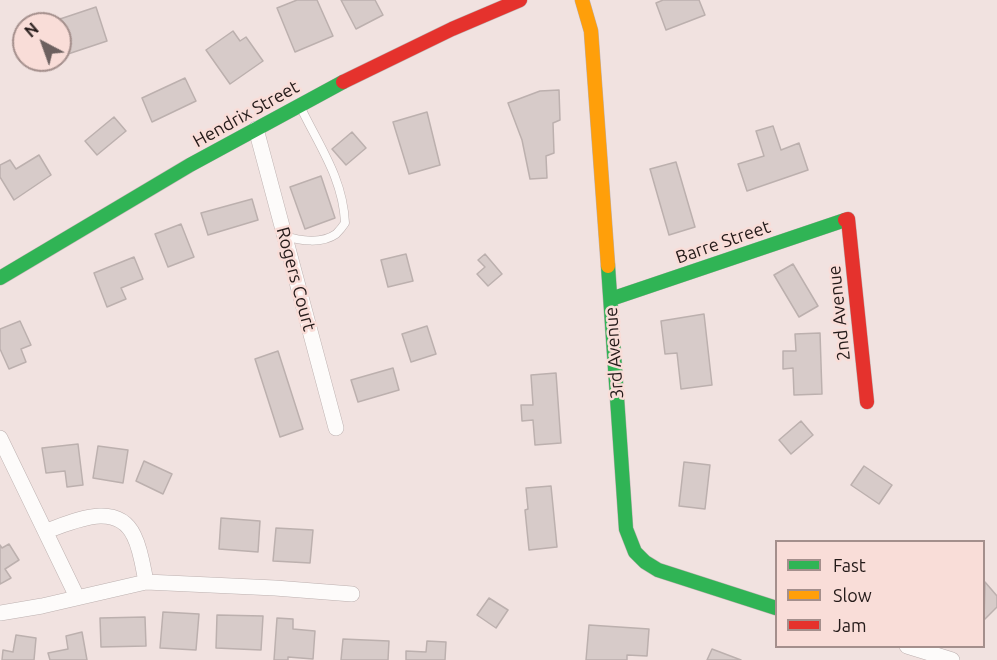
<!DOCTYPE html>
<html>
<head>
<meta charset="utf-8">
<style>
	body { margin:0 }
	#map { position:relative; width:997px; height:660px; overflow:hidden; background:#f1e2e0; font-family:Ubuntu,sans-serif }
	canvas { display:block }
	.legend { position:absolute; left:775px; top:540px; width:210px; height:108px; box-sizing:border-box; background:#f9ddd8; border:2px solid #a48f8c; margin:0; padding:8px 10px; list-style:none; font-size:18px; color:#241a19 }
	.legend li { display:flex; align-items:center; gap:12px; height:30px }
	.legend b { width:30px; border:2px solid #a48f8c }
	.north { position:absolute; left:12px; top:12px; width:60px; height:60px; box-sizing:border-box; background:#f9ddd8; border:2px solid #a48f8c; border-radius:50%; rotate:319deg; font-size:16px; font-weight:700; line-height:24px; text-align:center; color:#241a19 }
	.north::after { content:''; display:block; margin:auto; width:21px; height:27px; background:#6c605f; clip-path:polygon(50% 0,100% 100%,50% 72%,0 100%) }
</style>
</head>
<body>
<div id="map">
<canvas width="997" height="660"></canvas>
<ul class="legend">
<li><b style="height:8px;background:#30b455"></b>Fast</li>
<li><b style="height:8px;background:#ff9f0a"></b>Slow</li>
<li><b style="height:8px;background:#e5322d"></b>Jam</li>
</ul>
<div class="north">N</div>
</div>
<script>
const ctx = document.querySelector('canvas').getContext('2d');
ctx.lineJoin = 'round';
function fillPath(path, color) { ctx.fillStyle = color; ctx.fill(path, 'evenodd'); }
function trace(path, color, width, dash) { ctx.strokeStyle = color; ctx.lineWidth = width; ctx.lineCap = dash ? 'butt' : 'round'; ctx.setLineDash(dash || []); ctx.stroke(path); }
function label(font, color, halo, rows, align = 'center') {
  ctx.font = font + ' Ubuntu,sans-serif'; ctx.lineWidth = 5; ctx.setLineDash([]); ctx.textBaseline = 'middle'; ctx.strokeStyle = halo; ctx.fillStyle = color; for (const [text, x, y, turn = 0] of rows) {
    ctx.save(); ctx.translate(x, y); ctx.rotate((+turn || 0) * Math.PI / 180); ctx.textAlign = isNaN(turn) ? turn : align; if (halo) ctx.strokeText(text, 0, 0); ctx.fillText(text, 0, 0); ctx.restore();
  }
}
const building = new Path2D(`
	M297,0H317L333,36L295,52L277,8Z
	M341,0H375L383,15L356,29Z
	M663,0H699L705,15L666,30L656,3Z
	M96,7L107,41L62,56L60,49V24H52L51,22Z
	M233,31L240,41L246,37L263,61L230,84L206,50Z
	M185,78L196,101L152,122L142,98Z
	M559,90L560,120L553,123L554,153L546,156L547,178L530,179L522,140L508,103L540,91Z
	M427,112L440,165L409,174L393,122Z
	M114,117L126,131L97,155L85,141Z
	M773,126L781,150L799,143L808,170L747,191L738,164L764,156L756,131Z
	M352,132L366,148L346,165L332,149Z
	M39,155L51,175L14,200L0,177V165L10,160L16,169Z
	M676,162L695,227L669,235L650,169Z
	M321,176L335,218L305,229L290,187Z
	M252,199L258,220L208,235L201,213Z
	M181,224L194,257L168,267L155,234Z
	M406,254L413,281L388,287L381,260Z
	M485,254L502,274L488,286L477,274L485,267L478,260Z
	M134,257L143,279L121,288L126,299L107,307L94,273Z
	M793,264L818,306L799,317L774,275Z
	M704,314L712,385L681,389L677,353L665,354L661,321Z
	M20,321L31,345L21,349L26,362L9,369L0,349V329Z
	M427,326L436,354L411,362L402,334Z
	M820,333L822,394L794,395L793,368L783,369V351H796L795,334Z
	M278,351L303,429L280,437L255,359Z
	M393,368L399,390L358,402L351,380Z
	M556,373L561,443L535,445L533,420L522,421L521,405H533L531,375Z
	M801,421L813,435L791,454L779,440Z
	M78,444L83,485L67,487L65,471L46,473L42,448Z
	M98,446L128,450L123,483L93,478Z
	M144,461L172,474L163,494L136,481Z
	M684,462L710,465L705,509L679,506Z
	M864,466L892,485L879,504L851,485Z
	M551,486L557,547L529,550L525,510L528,509L526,488Z
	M221,518L260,521L258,552L219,549Z
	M276,528L313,530L310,563L273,561Z
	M9,544L19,560L5,569L11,578L0,584V545L2,548Z
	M985,582L997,596V607L984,620Z
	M489,598L508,610L496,628L477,615Z
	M163,612L199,614L196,650L160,648Z
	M217,615L263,616L261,650L216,648Z
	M145,617L146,646L101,647L100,618Z
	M277,618L293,619V629L315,631L313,659L288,657V660H274Z
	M589,625L649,629L647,656L627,655V660H586Z
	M82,632L87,660H50L48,653L68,649L66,636Z
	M16,635L36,638L34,660H2L3,650L13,652Z
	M343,639L389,641L388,660H341Z
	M427,641L446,642L445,660H406V651L426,652Z
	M712,649L741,660H707Z`);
fillPath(building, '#d7cbc9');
trace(building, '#bcb0ae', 1.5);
const lane = new Path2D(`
	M285,236C300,241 322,244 336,234C339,231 343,226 345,223C343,178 319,146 300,106`);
const street = new Path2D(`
	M256,129L336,428
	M0,438L77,597
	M46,531C73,522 117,500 134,536C141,550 143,567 146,582
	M0,613L42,606L146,582L275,588L352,594
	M907,646L952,660`);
const fast = new Path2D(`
	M608,266L626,529L635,552L645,562L658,570L776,608
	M0,278L190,165L343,82
	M611,299L845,220`);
const slow = new Path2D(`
	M582,0L591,31L608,266`);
const jam = new Path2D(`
	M343,82L452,29L520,0
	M845,220L848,219L867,402`);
trace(lane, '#bcb0af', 9);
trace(street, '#bcb0af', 16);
trace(fast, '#bcb0af', 15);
trace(slow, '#bcb0af', 15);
trace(jam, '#bcb0af', 15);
trace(lane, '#fdfbfa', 8);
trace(street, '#fdfbfa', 15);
trace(fast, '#30b455', 14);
trace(slow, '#ff9f0a', 14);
trace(jam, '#e5322d', 14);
label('18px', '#241a19', '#f9ddd8', [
	["Hendrix Street",246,114,-29],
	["Barre Street",723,242,-19],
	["Rogers Court",296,279,75],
	["2nd Avenue",839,313,-96],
	["3rd Avenue",614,353,-94]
]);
</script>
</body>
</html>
